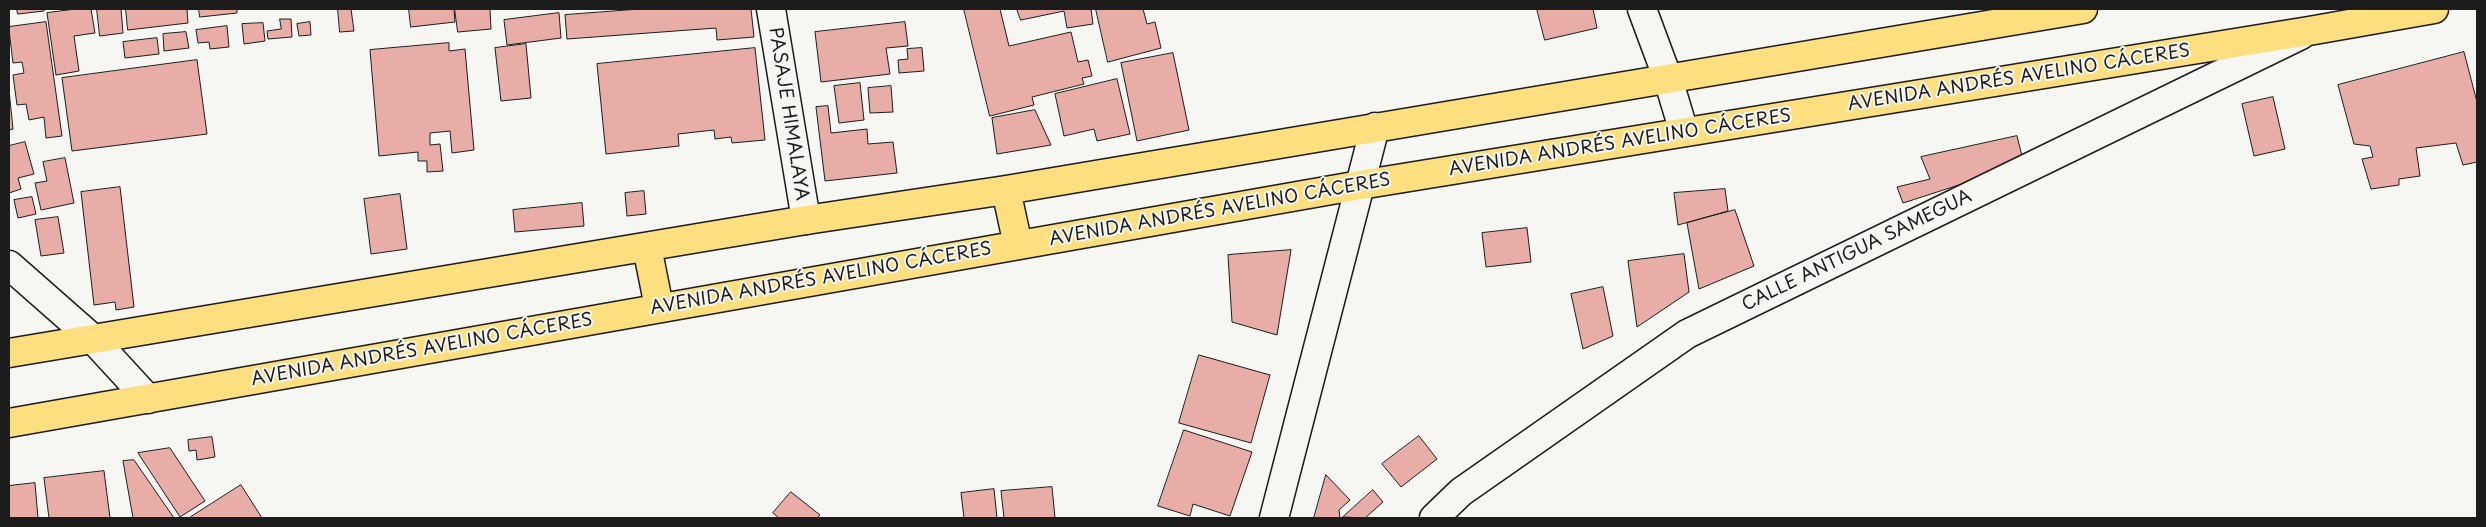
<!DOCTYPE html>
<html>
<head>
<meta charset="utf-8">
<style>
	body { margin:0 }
	#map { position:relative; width:2486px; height:527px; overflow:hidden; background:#f6f6f2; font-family:"Playpen Sans",sans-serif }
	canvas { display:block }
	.frame { position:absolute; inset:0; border:10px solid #1c1c1c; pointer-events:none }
</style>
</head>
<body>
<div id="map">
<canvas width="2486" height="527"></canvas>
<div class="frame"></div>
</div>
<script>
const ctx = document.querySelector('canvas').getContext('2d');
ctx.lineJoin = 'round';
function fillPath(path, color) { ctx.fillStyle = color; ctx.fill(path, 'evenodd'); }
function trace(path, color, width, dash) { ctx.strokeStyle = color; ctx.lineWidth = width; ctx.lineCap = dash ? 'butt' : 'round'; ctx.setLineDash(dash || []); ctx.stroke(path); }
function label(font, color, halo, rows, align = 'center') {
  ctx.font = font + ' "Playpen Sans",sans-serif'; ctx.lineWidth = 4; ctx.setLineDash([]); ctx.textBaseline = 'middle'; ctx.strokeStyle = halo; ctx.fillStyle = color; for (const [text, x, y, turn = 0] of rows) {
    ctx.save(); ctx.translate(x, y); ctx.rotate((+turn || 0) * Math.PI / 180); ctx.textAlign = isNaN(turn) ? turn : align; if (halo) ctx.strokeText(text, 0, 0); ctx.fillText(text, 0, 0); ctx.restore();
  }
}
const building = new Path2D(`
	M17,9H44V11L18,14Z
	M76,9H91L95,33L74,36L79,71L56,75L47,13Z
	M97,9H121L123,33L100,36Z
	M126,9H187L188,23L128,30Z
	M199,9H237V13L200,17Z
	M338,9H351L354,31L340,32Z
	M409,9H454L455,22L411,27Z
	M455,9H490L491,29L458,32Z
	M640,9H751L754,37L717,40L716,28L567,39L565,15Z
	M964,9H1000L1009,46L1071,32L1078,62L1088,60L1092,76L1082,78L1084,84L1032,97L1034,105L990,116Z
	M1017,9H1091L1093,24L1067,28L1064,11L1021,20Z
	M1096,9H1143L1147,24L1155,22L1161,48L1108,62Z
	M1537,9H1593L1597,28L1545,40Z
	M559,13L561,38L507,45L504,20Z
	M280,19H291L292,37L268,39L267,31L281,29Z
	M46,22L62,136L46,138L44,117L29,120L26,104L17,105L13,75L24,73L22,62L13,63L9,30V27Z
	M310,22L311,35L299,36L297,24Z
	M905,22L908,46L886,48L890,74L821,82L815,32Z
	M263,23L265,41L244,44L242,24Z
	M227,26L229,47L210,49L209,42L198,43L196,30Z
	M186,32L189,48L164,51L163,34Z
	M157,38L159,54L125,58L123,42Z
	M449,43V51L465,49L474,150L452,153L450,131L430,133V145L440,144L443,171L427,172V161H418V152L379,156L370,50Z
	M526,44L531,98L501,101L495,48Z
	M755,48L765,140L732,143L731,137L715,139L714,130L678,134L679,146L606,154L597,64Z
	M922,48L924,71L899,73L898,60L908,59L907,49Z
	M2464,52L2477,102V162L2463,165L2456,143L2416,148L2420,176L2399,179V185L2371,189L2362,159L2373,157L2370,146L2354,144L2338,85Z
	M1173,53L1189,130L1137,141L1121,63Z
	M197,60L207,134L72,151L62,78Z
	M1117,79L1130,134L1097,141L1094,129L1064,136L1055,94Z
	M860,83L864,120L839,123L834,86Z
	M891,86L893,112L870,113L868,88Z
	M9,90L13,129L9,130Z
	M2273,97L2285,149L2254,156L2242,104Z
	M828,106L831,133L867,129L868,144L893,142L897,173L825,181L816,107Z
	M1035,110L1051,145L997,154L992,118Z
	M2017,136L2024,164L1903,203L1897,187L1930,179L1921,157Z
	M25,142L34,174L18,178L21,189L9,193V146Z
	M65,158L74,203L41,210L35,183L47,181L43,162Z
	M120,187L134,307L116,310L115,302L94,305L81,192Z
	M1725,189L1728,211L1678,225L1674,193Z
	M644,191L646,214L627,216L625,193Z
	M400,194L407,249L371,254L364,199Z
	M32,197L36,214L18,218L14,200Z
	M582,203L584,226L515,232L513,210Z
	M1735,210L1754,266L1699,289L1687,223Z
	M58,217L64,253L41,256L35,220Z
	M1527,228L1531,262L1486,267L1482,233Z
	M1291,250L1277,335L1232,322L1228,255Z
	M1684,254L1689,292L1637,327L1628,261Z
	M1603,287L1613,336L1583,349L1571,294Z
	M1199,355L1270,375L1251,443L1179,423Z
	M1184,430L1252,452L1230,516L1193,504L1190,516L1158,506Z
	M1419,436L1437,459L1401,487L1382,464Z
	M212,437L215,457L197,460L196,450L189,451L188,440Z
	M170,448L205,501L180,517L138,453Z
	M134,460L174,518H133L123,461Z
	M104,471L110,518H49L44,478Z
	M1326,475L1350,500L1339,510L1340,518H1314Z
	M35,483L38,518H9V486Z
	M241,485L262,518H189Z
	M1052,487L1055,518H1004L1001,491Z
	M994,489L997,518H964L961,493Z
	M1373,490L1383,502L1365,518L1343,517Z
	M791,492L820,515L817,518H779L773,513Z`);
fillPath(building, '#e8ada7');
trace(building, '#1c1c1c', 1);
const street = new Path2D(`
	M771,9L806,220
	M9,265L92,338L148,399
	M1274,518L1375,127
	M1434,518L1461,492L1687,334L2301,35`);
const secondary = new Path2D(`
	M1642,9L1668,79L1684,132`);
const highway = new Path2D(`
	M1006,190L1018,245
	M647,247L659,307
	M9,353L806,220L1006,190L2083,9
	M9,423L1360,185L2309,31L2434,9`);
trace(street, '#1c1c1c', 31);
trace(secondary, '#1c1c1c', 31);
trace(highway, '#1c1c1c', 31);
trace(street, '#f6f6f2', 28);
trace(secondary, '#f6f6f2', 28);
trace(highway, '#fedf80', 28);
label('18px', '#1c1c1c', '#f6f6f2', [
	["AVENIDA ANDRÉS AVELINO CÁCERES",2019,78,-9],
	["PASAJE HIMALAYA",788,114,81],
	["AVENIDA ANDRÉS AVELINO CÁCERES",1620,143,-9],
	["AVENIDA ANDRÉS AVELINO CÁCERES",1220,210,-10],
	["CALLE ANTIGUA SAMEGUA",1857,251,-26],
	["AVENIDA ANDRÉS AVELINO CÁCERES",821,279,-10],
	["AVENIDA ANDRÉS AVELINO CÁCERES",422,350,-10]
]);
</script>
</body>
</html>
